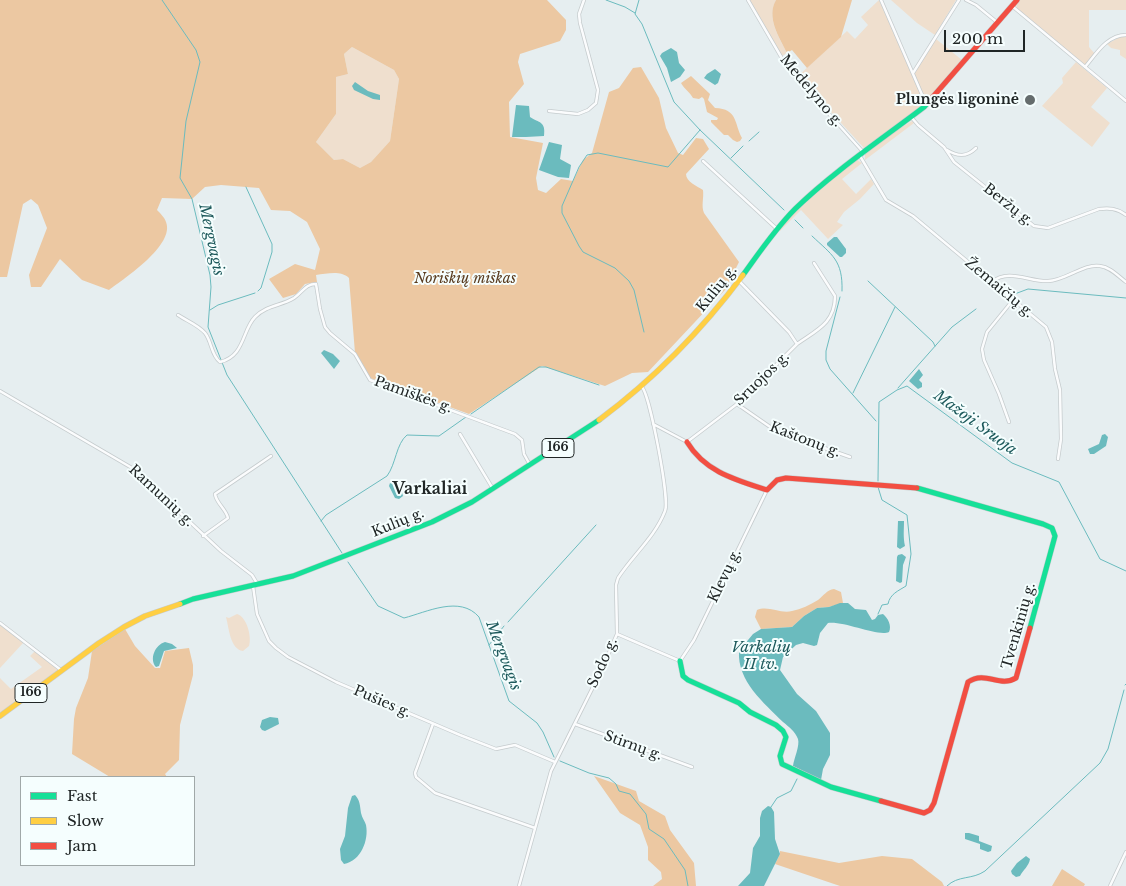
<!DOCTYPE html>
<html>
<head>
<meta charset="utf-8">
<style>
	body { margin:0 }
	#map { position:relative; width:1126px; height:886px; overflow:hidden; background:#e6eef0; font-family:"Libre Baskerville",serif }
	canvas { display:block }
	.legend { position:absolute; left:20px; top:776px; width:175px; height:90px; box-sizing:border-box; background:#f5fefe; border:1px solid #a0a8a8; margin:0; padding:6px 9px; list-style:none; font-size:15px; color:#202626 }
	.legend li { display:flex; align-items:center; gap:10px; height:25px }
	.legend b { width:25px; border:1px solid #a0a8a8 }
	.scale { position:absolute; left:944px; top:30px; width:81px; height:22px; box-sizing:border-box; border:2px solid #202626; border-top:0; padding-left:6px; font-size:15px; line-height:18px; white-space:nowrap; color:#202626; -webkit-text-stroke:4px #f5fefe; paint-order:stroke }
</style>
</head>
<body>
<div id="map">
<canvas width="1126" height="886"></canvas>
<ul class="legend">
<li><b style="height:6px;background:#16e098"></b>Fast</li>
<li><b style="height:6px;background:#ffcf43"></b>Slow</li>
<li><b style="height:6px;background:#f24e42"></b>Jam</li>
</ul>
<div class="scale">200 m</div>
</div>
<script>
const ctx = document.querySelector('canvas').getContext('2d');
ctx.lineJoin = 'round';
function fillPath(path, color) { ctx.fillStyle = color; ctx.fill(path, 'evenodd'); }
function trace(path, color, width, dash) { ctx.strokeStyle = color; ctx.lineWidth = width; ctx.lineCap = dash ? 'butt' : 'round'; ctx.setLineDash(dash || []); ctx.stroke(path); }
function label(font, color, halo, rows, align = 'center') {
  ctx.font = font + ' "Libre Baskerville",serif'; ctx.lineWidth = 4; ctx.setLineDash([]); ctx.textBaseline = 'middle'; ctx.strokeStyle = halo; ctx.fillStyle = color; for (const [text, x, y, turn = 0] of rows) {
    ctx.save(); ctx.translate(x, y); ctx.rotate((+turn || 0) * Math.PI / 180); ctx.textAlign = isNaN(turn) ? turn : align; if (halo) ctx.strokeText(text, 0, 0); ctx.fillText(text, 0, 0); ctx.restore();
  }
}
fillPath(new Path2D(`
	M749,0H776C766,18 779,37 787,53L782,56Z
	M879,0L913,75L936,39L962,60L918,110L864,148L798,76L847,31L855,39L868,25L861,17Z
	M891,0H956L935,35L917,23Z
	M1020,0H1126V10H1089V47L1095,54L1085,65L1017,9L1016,4Z
	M1120,37H1126V59L1120,55V50L1111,48L1107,44Z
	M352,47L394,70L399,79L390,141L371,162L360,168L343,159L334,160L316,142L336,114V77L348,74L344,54Z
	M1076,62L1107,88L1091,107L1110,123L1092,147L1042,106L1063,83L1062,78Z
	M912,121L914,123L865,160V154L891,134Z
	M857,160L862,163L842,179L856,194L871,179L874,184L860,199L844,212L837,222L843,225L828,239L801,210L780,231L779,229C802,202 829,181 857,160Z
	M237,614C247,617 252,637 249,646L243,651C230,649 229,628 226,617L229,618Z
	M0,625L24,642L0,668Z
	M35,651L58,670L0,713V678L11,689L42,667L30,656Z`), '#efdfce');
fillPath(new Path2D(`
	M0,0H547L566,20V30L560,41L520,54L518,62L524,84L509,102L510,137L543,143L536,178L538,190L546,193L561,179L573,181L583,160L592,153L609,92L619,88L633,68L641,67L659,98L666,128L678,153L683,155L696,138L703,139L709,149L686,174C686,182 697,186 703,190C704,198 701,206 704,213L739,262L725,290L648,372L632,373L605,386L542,366L469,414L370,378L355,353L349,278C340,270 327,274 316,275L317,282L305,284L296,294L283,298L269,279L295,264L315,270L320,249L307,222L290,211L271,210L259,188L221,185L205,187L192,199L162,198L157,210C160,213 165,218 166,222C175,245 125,278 109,290L82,280L60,259L41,287H31L29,275L47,228L38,205L31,199L23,204L7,277H0ZM352,47L394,70L399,79L390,141L371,162L360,168L343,159L334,160L316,142L336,114V77L348,74L344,54Z
	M776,0H852L841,37L807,68L792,50L787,53C779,37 766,17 776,0Z
	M691,76L710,94L708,100L715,108C738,109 734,123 742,138L740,141L737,142L733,140L728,135H724L711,122V120H717L718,118L707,112L704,99L702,97L699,99L693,98C690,92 684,89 681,83Z
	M834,589L841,592L843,603L829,607L817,608L804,616L792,627L761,629L755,617L757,610C768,605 780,614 792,611C801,609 810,605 818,600C823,596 827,590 834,589Z
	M125,629L135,646L155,668H160L165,651L189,648L193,665V675L180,725L179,760L165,774L167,777H110L72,754L74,719L76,708L88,678L92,651Z
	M594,776L636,791L639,801L665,816L670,830L694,863L696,886H653L662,879L661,872L648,860V847L640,825L620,813Z
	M780,851L839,863L882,856L912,859L942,882L944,886H840L775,864L780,854Z
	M1062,869L1085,884L1084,886H1052Z`), '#ecc8a2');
fillPath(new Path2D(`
	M671,48L677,52L679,63L685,70L680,77L671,82L667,68L660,56L662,53Z
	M715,69L721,74L718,83L715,85L704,78L707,74Z
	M355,82L368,91L380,95V100L373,99L354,90L352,86Z
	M516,105L529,106L530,117C539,123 546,121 544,136L526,137H512Z
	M549,142L562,145L560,159L571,165L569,178L558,177L539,170Z
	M834,237H837L846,249V253L842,257H840L827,245V243Z
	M324,350L333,354L340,361L334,369L321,353Z
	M919,369L923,375L919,380L922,383V387L918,389L909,381Z
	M1105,434L1108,437L1106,446L1094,454H1090L1088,449L1099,444L1102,435Z
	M394,480C398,482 402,491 403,496L399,499L395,498L389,486L390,483Z
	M898,521H904C904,530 903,537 905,546L900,549L897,547Z
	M902,554L906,557L903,565L902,582L900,583L896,581L897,557L898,555Z
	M840,603H848L855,609L866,610L872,620L875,619L878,615L883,614C888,618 892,626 889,632C878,637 845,621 828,623L820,633L817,645L814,646L803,643L796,645L783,657L780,670L797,694L816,711L830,733V755L823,769L821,780L793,766C794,758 800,746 798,739C795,731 789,727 783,722C764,703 737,681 739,651L753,634L761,629L792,627L804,616L817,608L829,607Z
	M165,642L172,644L177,648L164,651L159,666L156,667C149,659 155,645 165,642Z
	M270,717L278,718L279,724L265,731L262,730L260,727L262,720Z
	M355,795C360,800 360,806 361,813C362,818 365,821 366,825C369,840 361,861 344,864L341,860L340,849L345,836L348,808L352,796Z
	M768,806L771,807L774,812L775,839L780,854L764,886H738L750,873L753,848L760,836V818L762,811Z
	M965,833H969L979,836V841L992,846L991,851L988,852L980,849V844L965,839Z
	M1026,856L1030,859C1029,866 1023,870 1020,876L1016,877L1012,874L1011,871L1017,863Z`), '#6bbbbe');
trace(new Path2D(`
	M162,0L196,50L200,62L186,121L180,178L192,199L210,275L211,287L208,327L227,375L342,553
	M606,0L625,7L635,13
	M639,0L635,14L642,24L674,102L700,130L784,210
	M749,141L759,132
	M731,158L743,146
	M246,187L272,244V252L261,288L258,291
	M795,220L803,228
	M812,236C832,255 843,260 842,291
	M868,281L933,342L935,346
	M1012,295L1028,289L1126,298
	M840,297L826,351V360L830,369L876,421
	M210,310L218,305L255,293
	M644,332L634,290L629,281L615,268L583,252L579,246L562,213V206L579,167L587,155L598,153L668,167L700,130
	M898,388L952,327L976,309
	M853,393L895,307
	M471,414L539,367H546L599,385
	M878,481L879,402L897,390L907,386L1012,463L1059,482L1100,559L1126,571
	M878,487L882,500L907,515L911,554L906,586C898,591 890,594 888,604L882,605L878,614
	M321,521L326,515L387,476C396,464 396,444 407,435L439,436L466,417
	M348,562L378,606L404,618C427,612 460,595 479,617L509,701L537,723L543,732L554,757
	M508,622L596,525
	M489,645L504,626
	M1125,685L1126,684
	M560,761L589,773L609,778L616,784L619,791L630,794L646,814L649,829L664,839L685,870L688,886
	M771,807L777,798L791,791L797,779
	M947,886C958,875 972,880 985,871L1100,763L1108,749L1124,690`), '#6bbbbe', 1);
const street = new Path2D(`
	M748,0L787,67L864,153
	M881,0L923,97L928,102
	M966,0L976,5L998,23
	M1012,6L1126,101
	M1085,67C1096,54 1107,35 1126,35
	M913,73L959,0
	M549,111L578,114L588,110L596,103L598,90L580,23L579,14L584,0
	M912,118L918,125L944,147L954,162L1034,226L1048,228L1099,209C1109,208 1117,208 1126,215
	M947,150C958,157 967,157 976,148
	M860,156L886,200L913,216L1046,327L1052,342L1055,369L1060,390L1061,439L1058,459
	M703,161L777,229
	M992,282C1008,268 1030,282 1048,281C1065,281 1084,263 1100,266C1110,267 1118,276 1126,282
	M178,315C187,321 198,325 205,333C212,342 211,355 220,362C245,356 242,330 255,317C267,305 281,306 294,298C303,292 305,284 316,284L320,309L325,327L330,333L355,354L370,380L515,434L522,440L524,454L530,465
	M797,344C817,330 835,323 835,296L814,263
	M0,391L132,468L221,551L252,575L258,585
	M737,404L776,431L850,457
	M1009,422L999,394L984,360L982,349L987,332L1013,300
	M653,424L687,442L737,404L797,344L789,332L739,281
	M460,434L493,489
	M203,536L228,518C226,509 216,503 215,494L271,456
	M253,586L257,614L269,641L276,648L288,657L336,682L460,735L496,749L515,745L555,762
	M0,623L61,670
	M617,634L680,661L694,640L767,490
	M433,724L415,773L416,777L435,793L535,828
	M575,724L692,767
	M519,886L551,771L602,669L617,634L616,585L618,578C633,555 655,537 665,511C670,500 650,396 642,387
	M1110,886L1126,852`);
const fast = new Path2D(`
	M743,275C759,253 775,229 795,209C833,172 882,139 924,107L931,99
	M917,488L1043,524L1052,528L1055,536L1030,628
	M180,604L193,599L293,576L432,522L472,502L599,420
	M680,661L683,676L688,680L739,703L750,712L776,725L783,731L786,737L780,756L782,764L831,787L881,801`);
const slow = new Path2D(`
	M599,420C654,379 702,330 743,275
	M0,716L99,643L124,627L145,616L180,604`);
const jam = new Path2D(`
	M931,99L1017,0
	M687,442C705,472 736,480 767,490L777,480L786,478L917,488
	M881,801L924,813L930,810L934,803L968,682C986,670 999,688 1016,678L1030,628`);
trace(street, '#c5cbcd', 4);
trace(fast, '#c5cbcd', 6);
trace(slow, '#c5cbcd', 6);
trace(jam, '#c5cbcd', 6);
trace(street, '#fbfcfd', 2.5);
trace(fast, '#16e098', 5);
trace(slow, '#ffcf43', 5);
trace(jam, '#f24e42', 5);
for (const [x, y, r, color] of [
	[1030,100,6,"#656c6d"]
]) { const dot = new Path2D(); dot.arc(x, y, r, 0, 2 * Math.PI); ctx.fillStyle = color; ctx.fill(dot); trace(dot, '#f5fefe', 2); }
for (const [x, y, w] of [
	[558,448,32],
	[31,693,32]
]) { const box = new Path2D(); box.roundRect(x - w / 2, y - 9.5, w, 19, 4); ctx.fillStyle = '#f5fefe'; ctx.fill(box); trace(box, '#202626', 1); }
label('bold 12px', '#202626', null, [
	["166",558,448],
	["166",31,693]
]);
label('14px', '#202626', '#f5fefe', [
	["Medelyno g.",811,91,50],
	["Beržų g.",1008,205,38],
	["Žemaičių g.",999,288,40],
	["Kulių g.",717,289,-51],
	["Sruojos g.",762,379,-44],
	["Pamiškės g.",413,395,20],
	["Kaštonų g.",805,440,21],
	["Ramunių g.",161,496,43],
	["Kulių g.",398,523,-22],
	["Klevų g.",725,576,-64],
	["Tvenkinių g.",1019,626,-74],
	["Sodo g.",603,663,-66],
	["Pušies g.",382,702,23],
	["Stirnų g.",633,746,20]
]);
label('bold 14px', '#202626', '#f5fefe', [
	["Plungės ligoninė",1019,100]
], 'right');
label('italic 14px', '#5a3c1f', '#f5fefe', [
	["Noriškių miškas",465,279]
]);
label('italic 15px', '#1e5a5c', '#f5fefe', [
	["Mergvagis",211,240,78],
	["Mažoji Sruoja",975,423,36],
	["Varkalių",761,648],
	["II tv.",761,665],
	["Mergvagis",503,656,69]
]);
label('bold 16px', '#202626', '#f5fefe', [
	["Varkaliai",430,489]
]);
</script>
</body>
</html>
